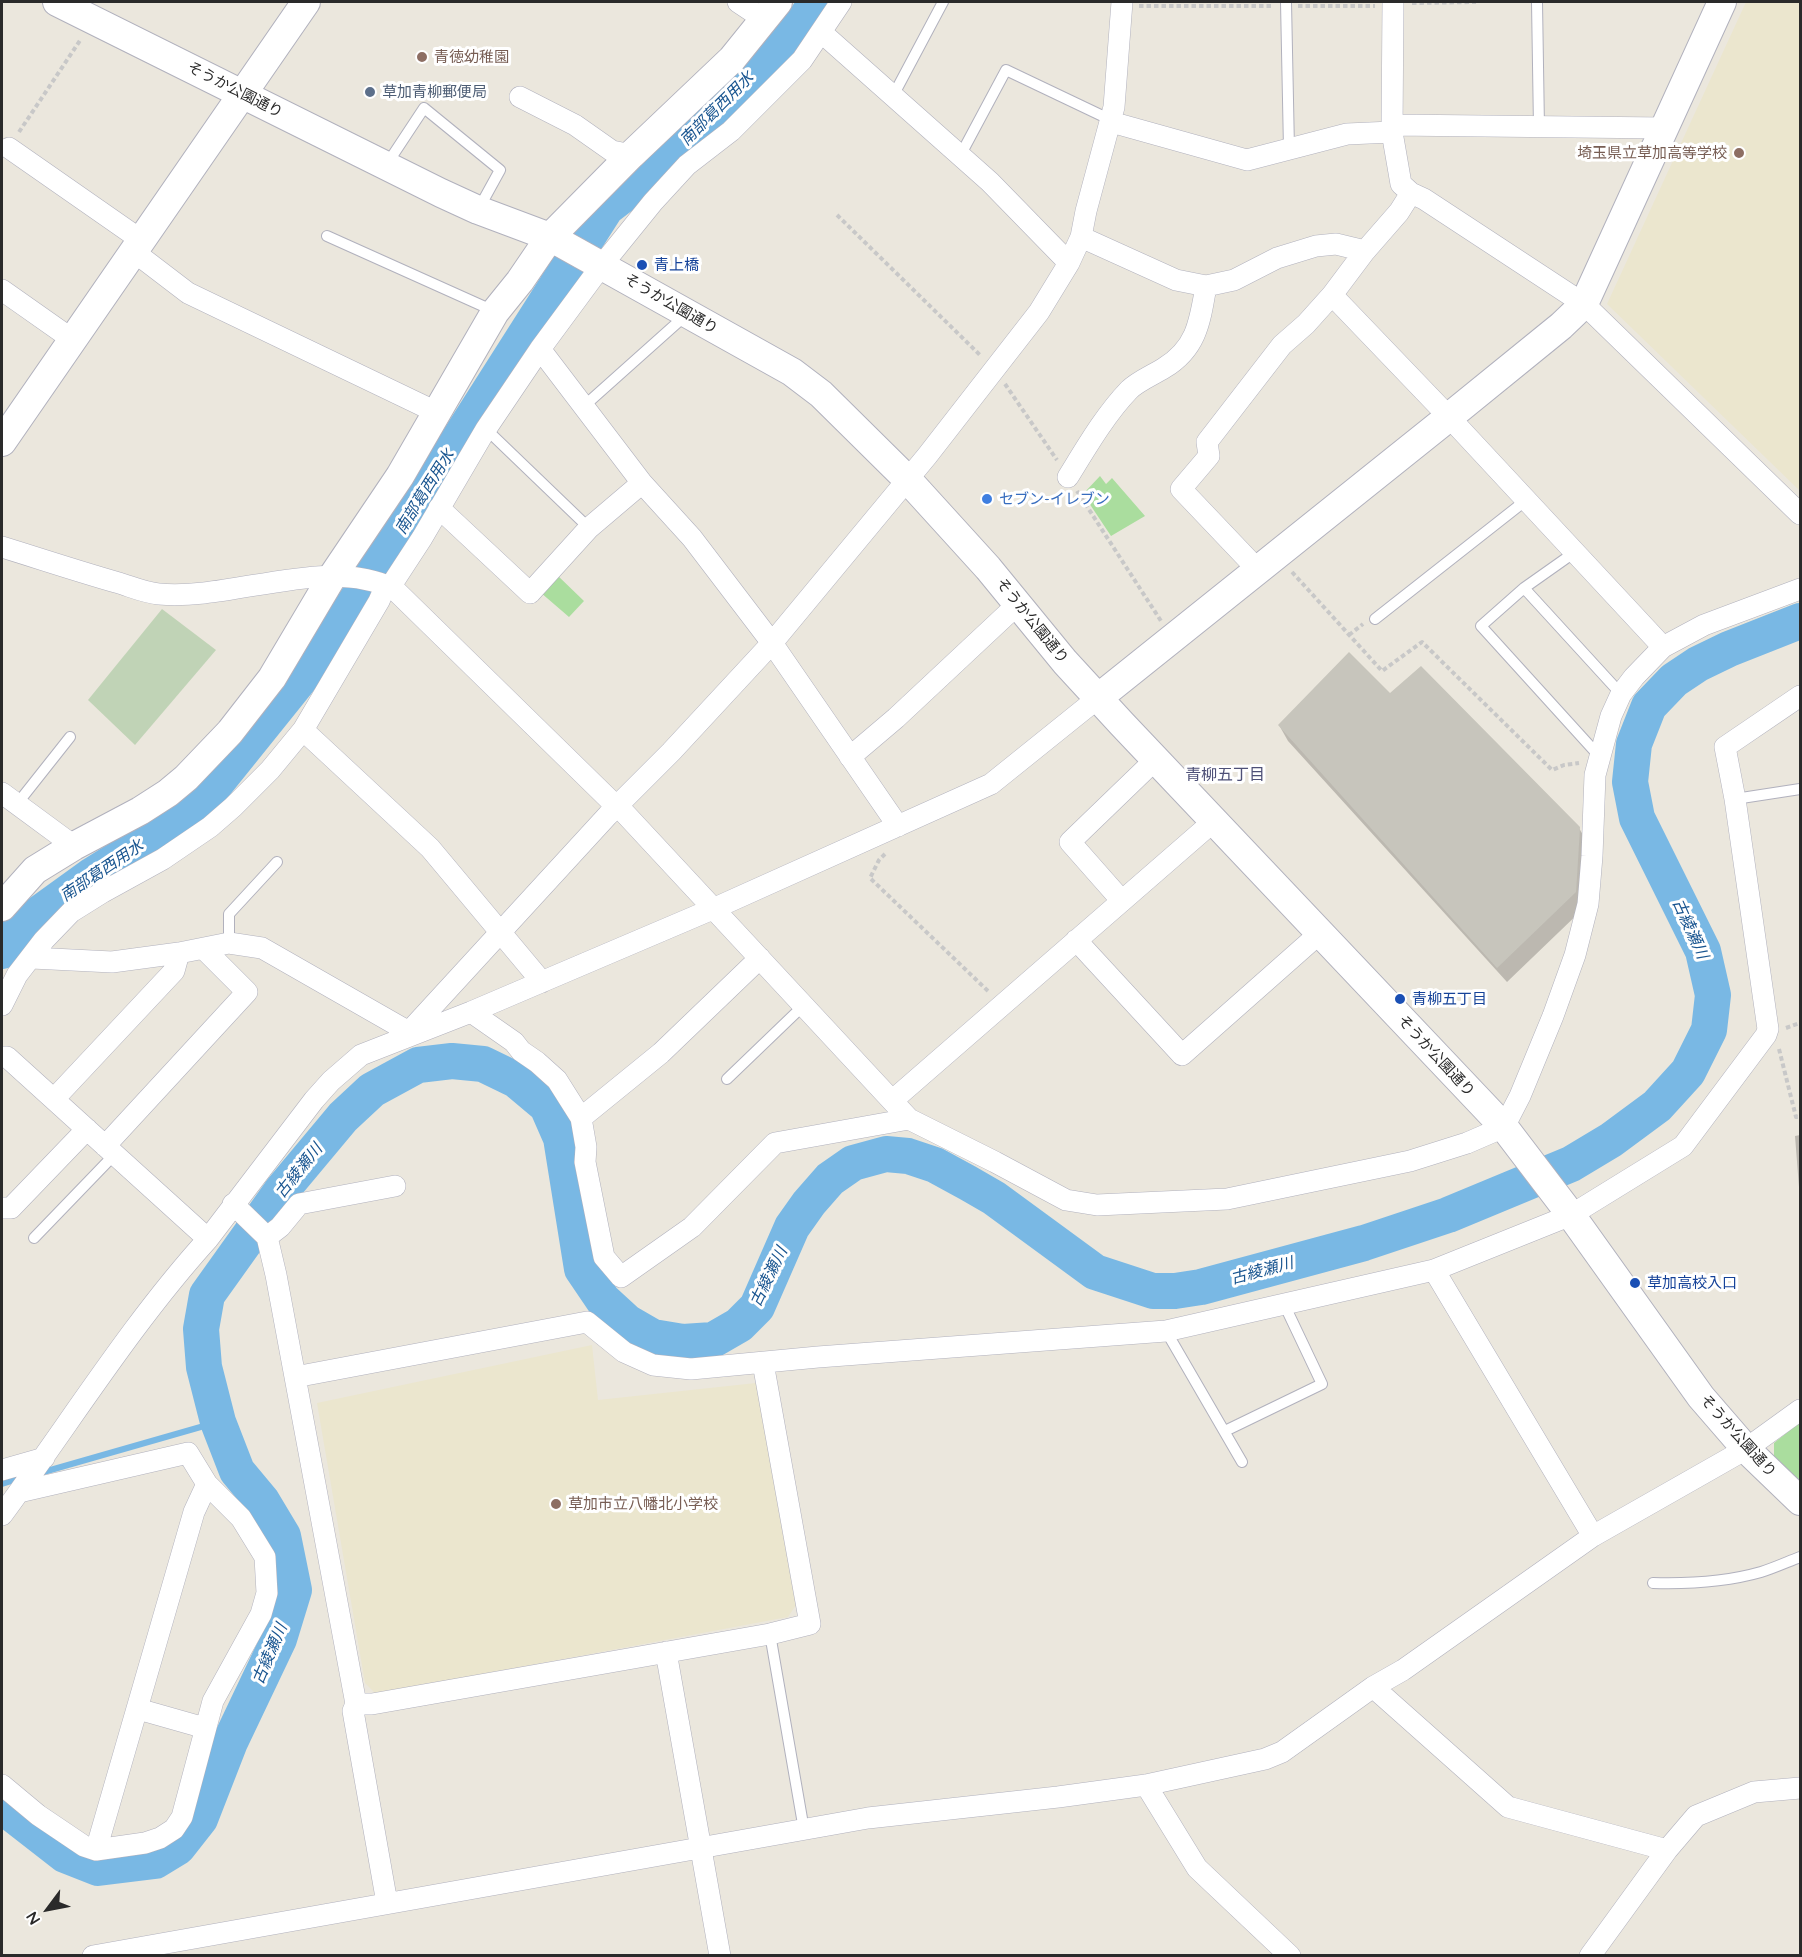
<!DOCTYPE html>
<html>
<head>
<meta charset="utf-8">
<style>
	body { margin:0 }
	#map { position:relative; width:1802px; height:1957px; overflow:hidden; background:#ebe7dd; font-family:Quicksand,sans-serif }
	canvas { display:block }
	.frame { position:absolute; inset:0; border:3px solid #2a2a2a; pointer-events:none }
	.north { position:absolute; left:18px; top:1879px; width:60px; height:60px; -webkit-text-stroke:4px #fff; paint-order:stroke; rotate:238deg; font-size:16px; font-weight:700; line-height:24px; text-align:center; color:#2a2a2a }
	.north::after { content:''; display:block; margin:auto; width:21px; height:27px; background:#2a2a2a; clip-path:polygon(50% 0,100% 100%,50% 72%,0 100%) }
</style>
</head>
<body>
<div id="map">
<canvas width="1802" height="1957"></canvas>
<div class="frame"></div>
<div class="north">N</div>
</div>
<script>
const ctx = document.querySelector('canvas').getContext('2d');
ctx.lineJoin = 'round';
function fillPath(path, color) { ctx.fillStyle = color; ctx.fill(path, 'evenodd'); }
function trace(path, color, width, dash) { ctx.strokeStyle = color; ctx.lineWidth = width; ctx.lineCap = dash ? 'butt' : 'round'; ctx.setLineDash(dash || []); ctx.stroke(path); }
function label(font, color, halo, rows, align = 'center') {
  ctx.font = font + ' Quicksand,"Noto Sans JP",sans-serif'; ctx.lineWidth = 6; ctx.setLineDash([]); ctx.textBaseline = 'middle'; ctx.strokeStyle = halo; ctx.fillStyle = color; for (const [text, x, y, turn = 0] of rows) {
    ctx.save(); ctx.translate(x, y); ctx.rotate((+turn || 0) * Math.PI / 180); ctx.textAlign = isNaN(turn) ? turn : align; if (halo) ctx.strokeText(text, 0, 0); ctx.fillText(text, 0, 0); ctx.restore();
  }
}
fillPath(new Path2D(`
	M1746,2H1800V491L1607,304Z
	M592,1345L598,1400L756,1383L796,1605L788,1617L376,1694L365,1683L317,1403Z`), '#ebe6ce');
fillPath(new Path2D(`
	M1100,476L1106,484L1112,478L1145,516L1111,536L1083,494Z
	M556,574L584,601L569,617L540,592Z
	M1800,1422V1485L1774,1459V1443Z`), '#aadd9e');
fillPath(new Path2D(`
	M162,609L216,650L135,745L88,700Z`), '#c0d3b6');
fillPath(new Path2D(`
	M1390,696L1579,828L1588,844L1584,908L1507,982L1288,741L1279,725Z
	M1800,1135V1200L1795,1136Z`), '#0003');
trace(new Path2D(`
	M40,1473L218,1422
	M2,1484L21,1478`), '#79b8e4', 6);
trace(new Path2D(`
	M2,951L19,928L91,876L193,812L329,643L606,208L658,168L803,22L817,2
	M2,1806L65,1855L98,1868L155,1861L178,1847L200,1819L230,1742L279,1639L294,1590L283,1536L262,1501L237,1471L218,1422L204,1367L201,1329L207,1295L282,1190L343,1117L372,1090L418,1065L452,1061L483,1064L516,1080L547,1106L561,1138L582,1269L603,1300L627,1322L653,1337L683,1342L713,1340L739,1325L757,1307L792,1227L809,1203L830,1179L853,1163L886,1154L908,1156L935,1165L968,1183L994,1198L1095,1272L1153,1291H1175L1201,1287L1364,1243L1448,1215L1571,1164L1611,1140L1657,1106L1688,1072L1709,1030L1713,995L1703,951L1637,818L1630,782L1634,744L1649,706L1674,680L1698,664L1729,649L1800,621`), '#79b8e4', 36);
fillPath(new Path2D(`
	M1349,652L1390,693L1421,666L1580,827L1576,892L1497,968L1278,725Z`), '#c7c5bc');
const lane = new Path2D(`
	M1286,2L1289,149
	M1537,2L1539,128
	M893,96L943,2
	M960,156L1006,70L1111,120
	M387,164L424,108L500,170L478,210
	M327,236L494,311
	M583,407L686,315
	M486,429L589,528
	M1575,552L1524,588L1481,626L1599,756
	M1524,588L1621,694
	M1375,619L1525,501
	M1735,799L1800,789
	M17,804L70,737
	M229,943V914L277,862
	M727,1079L804,1005
	M34,1238L115,1154
	M1166,1331L1242,1462
	M1225,1431L1322,1384L1284,1304
	M1653,1583C1689,1584 1726,1582 1761,1572C1774,1568 1787,1562 1800,1557
	M770,1634L804,1830`);
const street = new Path2D(`
	M738,2L765,20
	M821,32L990,182L1069,263
	M520,97L575,125L612,151L631,155
	M1111,122L1247,160L1347,134L1392,132
	M1393,125L1664,128
	M9,148L141,240
	M1411,193L1424,199L1584,304L1800,514
	M1081,237L1176,280L1206,286L1234,280L1277,258L1316,246L1336,244L1365,251
	M133,251L188,293L436,412
	M2,290L73,340
	M1332,295L1449,417L1663,647
	M540,349L642,483L692,538L772,643L898,826
	M1068,477C1086,448 1105,415 1129,390C1138,381 1153,375 1164,368C1197,348 1200,321 1206,286
	M439,508L530,593L589,528L642,483
	M2,547C41,559 80,572 119,583C132,587 146,593 159,594C231,601 326,555 394,589L617,807
	M1258,570L1181,489L1209,456L1207,442L1282,345L1306,324L1332,295L1365,251L1399,212L1411,193L1401,184L1392,132L1393,2
	M390,587L422,538L486,429L540,349L602,265L653,202L687,165L731,131L802,60L841,2
	M303,730L430,848L542,982
	M850,757L896,718L1019,603
	M2,793L74,846
	M618,806L909,1119L995,1162L1066,1200L1097,1205L1227,1199L1410,1161L1467,1143L1504,1127L1520,1096L1553,1016L1575,955L1588,904L1592,856L1595,775L1611,716L1621,694L1634,677L1663,647L1704,625L1800,589
	M1122,901L1070,842L1156,759
	M1076,940L1182,1055L1320,933
	M32,958L112,962L179,953L229,943L262,948L409,1032
	M2,1005L17,975L44,940L71,912L103,892L163,859L210,827L233,807L270,770L303,730L379,601L386,585
	M471,1012L514,1042L521,1051L537,1062L557,1080L581,1118L586,1147L585,1162L604,1257L621,1277L692,1227L775,1143L909,1119
	M407,1034L608,815L671,752L772,643L927,456L1039,312L1069,263L1081,237L1086,211L1114,107L1122,2
	M2,1057H7L208,1239
	M54,1099L174,971L179,953
	M893,1100L1214,821
	M581,1118L661,1053L760,958
	M105,1146L247,992L204,949
	M233,1204L267,1237L276,1275L356,1704H372L770,1634L810,1624L763,1363
	M2,1208H11L87,1129
	M267,1237L280,1227L299,1204L395,1186
	M1434,1270L1593,1536
	M295,1377L587,1322L624,1352L653,1365L691,1369L818,1357L1166,1331L1434,1270L1571,1215L1683,1146L1766,1035L1768,1029L1735,799L1725,747L1800,696
	M2,1470L44,1458
	M2,1515C70,1423 131,1324 208,1239L314,1100L331,1081L361,1055L471,1012L715,908L991,784L1098,698
	M666,1652L720,1956
	M1373,1687L1508,1807L1667,1850
	M356,1704L353,1711L387,1903
	M138,1709L205,1728
	M2,1785L38,1815L84,1846L96,1850L145,1843L160,1838L174,1829L182,1817L213,1701L261,1614L267,1593L265,1557L241,1518L207,1484L188,1453L19,1492
	M1146,1785L1197,1868L1290,1956
	M96,1850L194,1512L207,1484
	M93,1956L868,1818L1058,1797L1146,1785L1265,1759L1282,1752L1373,1687L1403,1670L1593,1536L1746,1449L1800,1410
	M1590,1956L1667,1850L1696,1816L1754,1792L1800,1788`);
const secondary = new Path2D(`
	M57,2L441,193L478,210L550,237L792,372L821,394L908,480L988,568L1065,662L1122,724L1504,1127L1571,1215L1701,1397L1746,1449L1800,1501
	M2,442L306,2
	M1098,698L1449,417L1561,326L1584,304L1722,2
	M2,907L35,870L74,846L140,811L168,793L186,778L230,732L272,678L332,577L400,476L495,312L520,281L550,237L631,155L732,59L778,2`);
trace(lane, '#b1b1bd', 12);
trace(street, '#b1b1bd', 22);
trace(secondary, '#b1b1bd', 30);
trace(new Path2D(`
	M1412,3L1476,2
	M1139,6H1273
	M1298,6H1375
	M19,132L81,39
	M837,215L981,356
	M1005,384L1057,460
	M1077,491L1161,621
	M1292,572L1382,671L1422,642L1552,770L1564,765L1579,763
	M1349,635L1363,624
	M885,854L879,860L870,878L989,992
	M1786,1028L1800,1023
	M1779,1049L1796,1117H1800`), '#c8c8c8', 4, [4.5, 3]);
trace(lane, '#fff', 10);
trace(street, '#fff', 21);
trace(secondary, '#fff', 28);
for (const [x, y, r, color] of [
	[422,57,6,"#8d6e63"],
	[370,92,6,"#5c6f8a"],
	[1739,153,6,"#8d6e63"],
	[642,265,6,"#1a4fb4"],
	[987,499,6,"#3f7fe0"],
	[1400,999,6,"#1a4fb4"],
	[1635,1283,6,"#1a4fb4"],
	[556,1504,6,"#8d6e63"]
]) { const dot = new Path2D(); dot.arc(x, y, r, 0, 2 * Math.PI); ctx.fillStyle = color; ctx.fill(dot); trace(dot, '#fff', 2); }
label('15px', '#785e54', '#fff', [
	["青徳幼稚園",434,57],
	["埼玉県立草加高等学校",1727,153,"right"],
	["草加市立八幡北小学校",568,1504]
], 'left');
label('15px', '#2a2a2a', '#fff', [
	["そうか公園通り",235,90,27],
	["そうか公園通り",671,304,30],
	["そうか公園通り",1032,621,51],
	["そうか公園通り",1436,1056,47],
	["そうか公園通り",1738,1436,48]
]);
label('15px', '#4e5e75', '#fff', [
	["草加青柳郵便局",382,92]
], 'left');
label('15px', '#164399', '#fff', [
	["青上橋",654,265],
	["青柳五丁目",1412,999],
	["草加高校入口",1647,1283]
], 'left');
label('15px', '#366cbe', '#fff', [
	["セブン-イレブン",999,499]
], 'left');
label('italic 16px', '#195590', '#fff', [
	["南部葛西用水",717,109,-45],
	["南部葛西用水",425,492,-58],
	["南部葛西用水",102,871,-34],
	["古綾瀬川",1690,929,66],
	["古綾瀬川",299,1171,-51],
	["古綾瀬川",1262,1271,-15],
	["古綾瀬川",769,1277,-64],
	["古綾瀬川",270,1654,-67]
]);
label('16px', '#4e5077', '#fff', [
	["青柳五丁目",1225,775]
]);
</script>
</body>
</html>
